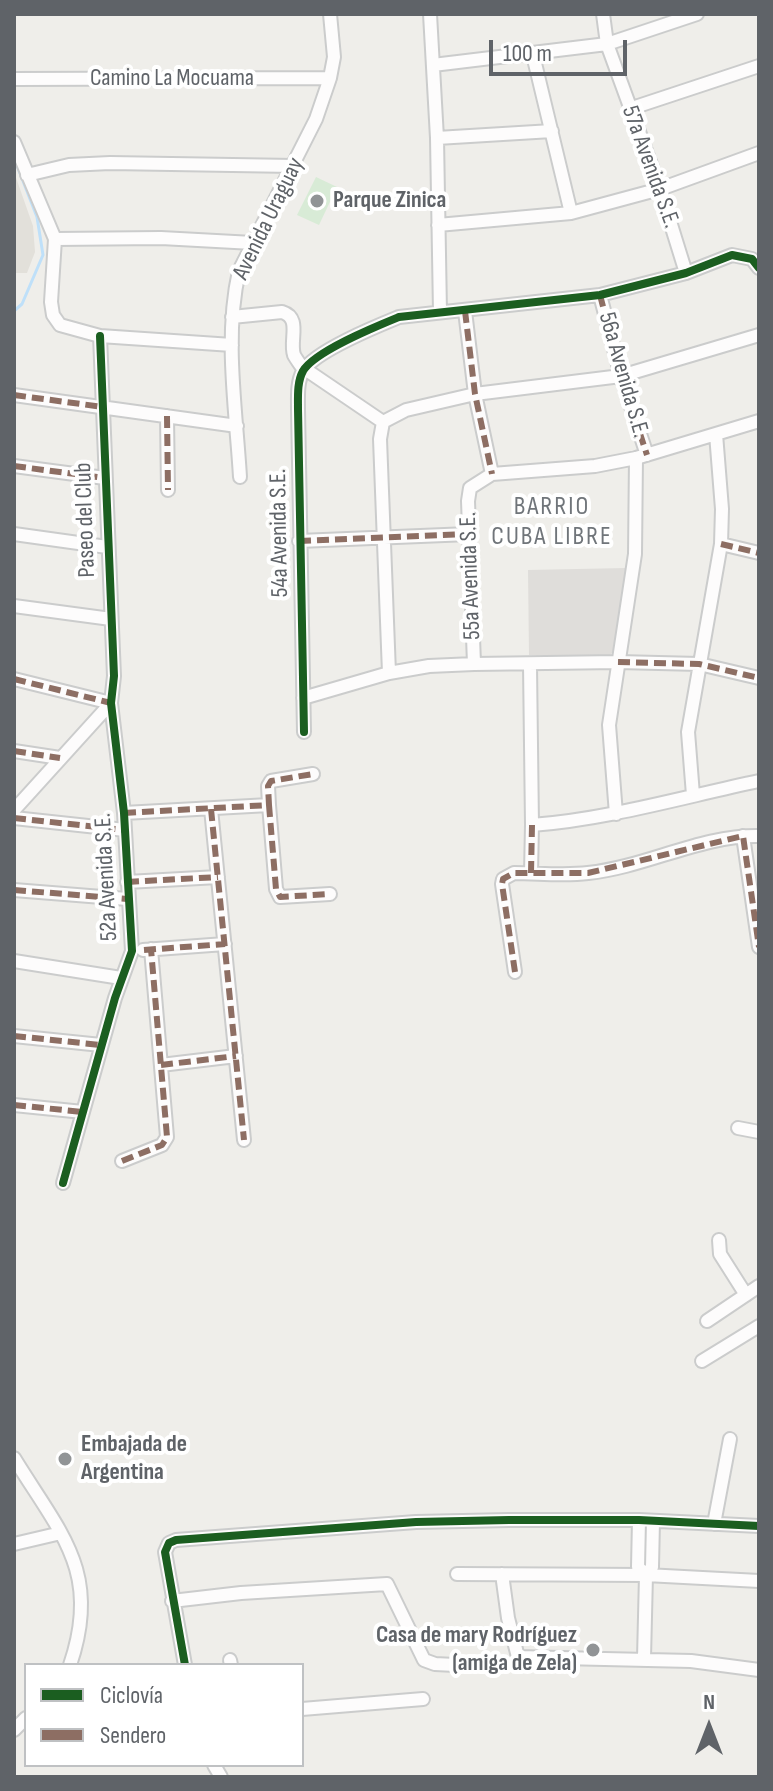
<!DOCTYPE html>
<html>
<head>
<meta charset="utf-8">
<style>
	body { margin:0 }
	#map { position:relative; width:773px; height:1791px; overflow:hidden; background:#efeeea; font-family:"Sofia Sans Condensed",sans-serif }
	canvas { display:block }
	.frame { position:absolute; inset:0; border:16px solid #5f6368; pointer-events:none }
	.legend { position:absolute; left:24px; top:1663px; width:280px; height:104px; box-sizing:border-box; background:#fff; border:2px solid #bfc1c3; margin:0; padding:10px 14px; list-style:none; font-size:24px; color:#5f6368 }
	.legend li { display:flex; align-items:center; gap:16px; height:40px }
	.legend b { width:40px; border:2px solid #bfc1c3 }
	.north { position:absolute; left:669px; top:1687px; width:80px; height:80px; -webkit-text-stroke:6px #fff; paint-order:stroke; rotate:0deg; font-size:22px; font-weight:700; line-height:32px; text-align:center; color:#5f6368 }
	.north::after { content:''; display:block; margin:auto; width:28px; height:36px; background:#5f6368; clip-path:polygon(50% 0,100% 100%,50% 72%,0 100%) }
	.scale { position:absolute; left:489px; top:40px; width:138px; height:36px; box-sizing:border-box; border:4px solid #5f6368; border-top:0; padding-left:10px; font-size:24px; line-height:28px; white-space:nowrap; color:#5f6368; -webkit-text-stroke:6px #fff; paint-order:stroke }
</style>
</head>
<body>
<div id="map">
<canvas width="773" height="1791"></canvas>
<div class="frame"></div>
<ul class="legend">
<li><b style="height:10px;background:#1b5e20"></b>Ciclovía</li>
<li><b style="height:10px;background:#8d6e63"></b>Sendero</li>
</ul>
<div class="north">N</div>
<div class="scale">100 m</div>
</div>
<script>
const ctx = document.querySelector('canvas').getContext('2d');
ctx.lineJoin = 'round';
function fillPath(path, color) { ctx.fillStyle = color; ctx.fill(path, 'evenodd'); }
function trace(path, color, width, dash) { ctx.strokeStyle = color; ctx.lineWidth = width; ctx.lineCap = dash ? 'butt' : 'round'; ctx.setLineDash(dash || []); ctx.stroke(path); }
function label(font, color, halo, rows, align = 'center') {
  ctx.font = font + ' "Sofia Sans Condensed",sans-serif'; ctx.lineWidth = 8; ctx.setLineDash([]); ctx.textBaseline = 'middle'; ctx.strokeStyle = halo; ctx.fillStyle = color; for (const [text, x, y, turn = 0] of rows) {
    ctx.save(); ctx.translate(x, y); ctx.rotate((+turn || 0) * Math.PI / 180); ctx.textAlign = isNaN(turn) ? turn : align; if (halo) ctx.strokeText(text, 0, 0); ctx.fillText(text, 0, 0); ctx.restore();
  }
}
fillPath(new Path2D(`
	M626,568L614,651L609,656L529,655L528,570Z`), '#dfddda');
fillPath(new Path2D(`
	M14,172L33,226L35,252L27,273H14Z`), '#e2e0da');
fillPath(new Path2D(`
	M316,177L337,187L319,225L297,215Z`), '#d8ebd6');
trace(new Path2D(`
	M14,158L37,217L43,255L22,304L14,311`), '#bfe0f9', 3);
const minor = new Path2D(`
	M430,14L437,138L440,312
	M603,14L607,44L660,189L686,273
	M533,55L571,213
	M433,65L607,44L697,14
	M14,79L330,78
	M629,109L759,66
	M437,138L552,131
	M14,142L55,239L51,302L53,315L60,325L100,336L232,345
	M27,175L69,165L110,163L294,166
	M438,225L571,213L660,189L759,153
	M55,239L161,238L253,243
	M600,295L621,376L647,455
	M465,311L475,394L492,474
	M232,317L282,312C302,318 289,340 294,355C295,357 301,366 302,367L383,422
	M14,395L237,426
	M167,416L168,490
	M383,422L406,410L475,394L621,376L759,335
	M383,422L380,439L389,673
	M14,466L105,478
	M240,477C236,409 224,337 239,271L316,119L330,78L334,57L330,14
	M14,534L107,547
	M299,541L469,534
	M721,544L759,553
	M14,606L111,619
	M474,664L468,501L470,488L492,474L595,466L636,458L759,421
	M530,665L532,825C609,819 683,797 759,781
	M14,679L111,703
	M303,698L389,673L429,666L474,664L618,662L699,664L759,678
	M304,732L298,409C298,396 297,382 303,371C315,351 377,326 399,317L600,295L686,273L732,255L752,259L759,268
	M14,751L60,758
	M693,795L688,732L721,544L722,509L716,434
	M269,805L276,889L280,897L330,894
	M211,809L244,1140
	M14,810L111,703
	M124,813L269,805L268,786L271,781L313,774
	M616,814L609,725L635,554L636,458
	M14,818L125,830
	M743,836L759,947
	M531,873L532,825
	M127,882L218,877
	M14,890L127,899
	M143,950L225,944
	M14,961L121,978
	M515,972L502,884L503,879L514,873C538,873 564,876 588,873C646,867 701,835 759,836
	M14,1036L101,1045
	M161,1065L236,1056
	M14,1105L83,1112
	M738,1128L759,1132
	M122,1161L162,1145L167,1137L151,949
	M63,1183L115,998L132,951L124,813L111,703L114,676L100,336
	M719,1240L720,1254L746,1295
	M707,1321L759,1286
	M702,1361L759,1326
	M14,1458C60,1533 102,1572 70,1665
	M639,1520L638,1567L646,1575
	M714,1524L730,1439
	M14,1544L61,1533
	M457,1574L646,1575L759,1581
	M502,1574L508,1618L518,1657L691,1661L759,1670
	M172,1601L241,1593L387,1584L424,1660L435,1664L455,1665
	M644,1658L646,1575L652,1567L653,1521
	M230,1660L231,1665
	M185,1665L165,1552L169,1543L176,1540L416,1522L509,1520H639L759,1526
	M302,1709L423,1699
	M14,1730L26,1718
	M214,1765L221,1777`);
trace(minor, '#cbcccc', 16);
trace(minor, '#fdfcfc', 12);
trace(new Path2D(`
	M600,295L621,376L647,455
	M465,311L475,394L492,474
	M14,395L103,407
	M167,416L168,490
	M14,466L105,478
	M299,541L469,534
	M721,544L759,553
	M618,662L699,664L759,678
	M14,679L111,703
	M14,751L60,758
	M269,805L276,889L280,897L330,894
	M211,809L244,1140
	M124,813L269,805L268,786L271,781L313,774
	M14,818L125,830
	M531,873L532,825
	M127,882L218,877
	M14,890L127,899
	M144,950L225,944
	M515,972L502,884L503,879L514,873H588L743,836L759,947
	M14,1036L101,1045
	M161,1065L236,1056
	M14,1105L83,1112
	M122,1161L162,1145L167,1137L151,949`), '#8d6e63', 6, [12, 6]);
trace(new Path2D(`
	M304,732L298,409C298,396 297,382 303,371C315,351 377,326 399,317L600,295L686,273L732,255L752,259L759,268
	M63,1183L115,998L132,951L124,813L111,703L114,676L100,336
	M185,1665L165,1552L169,1543L176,1540L416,1522L509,1520H639L759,1526`), '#1b5e20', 8);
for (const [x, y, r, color] of [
	[317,201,8,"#919496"],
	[65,1459,8,"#919496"],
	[593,1650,8,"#919496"]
]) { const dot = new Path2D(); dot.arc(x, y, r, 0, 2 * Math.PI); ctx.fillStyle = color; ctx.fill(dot); trace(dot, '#fff', 3); }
label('24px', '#5f6368', '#fff', [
	["Camino La Mocuama",172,79],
	["57a Avenida S.E.",650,167,70],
	["Avenida Uraguay",269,219,-64],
	["56a Avenida S.E.",623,375,74],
	["Paseo del Club",86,520,-92],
	["54a Avenida S.E.",280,533,-91],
	["55a Avenida S.E.",471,576,-92],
	["52a Avenida S.E.",107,877,-93]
]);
label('bold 24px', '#5f6368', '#fff', [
	["Parque Zinica",333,201],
	["Embajada de",81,1445],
	["Argentina",81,1473],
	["Casa de mary Rodríguez",577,1636,"right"],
	["(amiga de Zela)",577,1664,"right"]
], 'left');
ctx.letterSpacing = '2px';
label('26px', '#70757a', '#fff', [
	["BARRIO",552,507],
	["CUBA LIBRE",552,537]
]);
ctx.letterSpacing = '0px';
</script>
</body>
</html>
